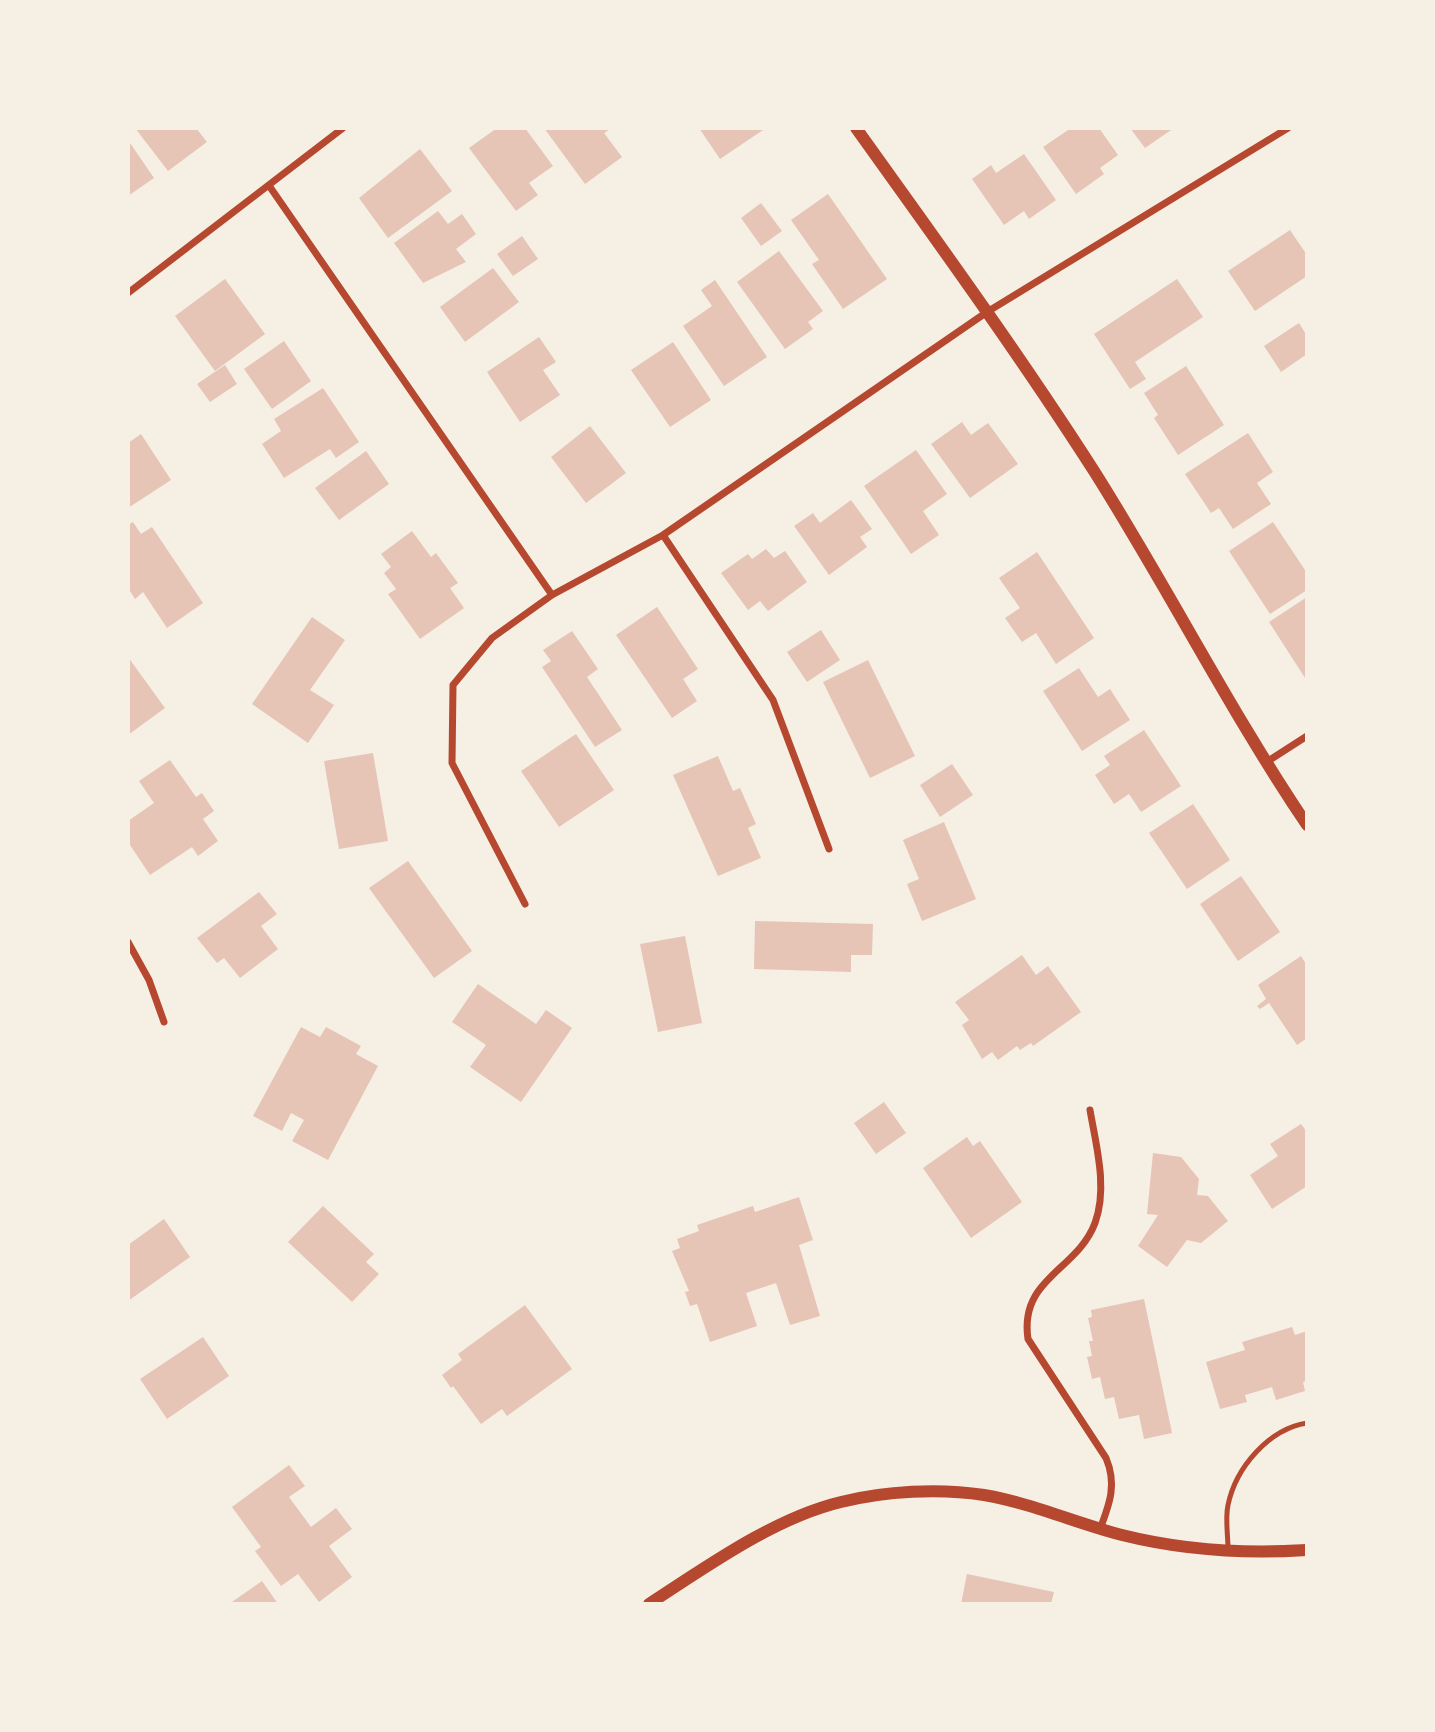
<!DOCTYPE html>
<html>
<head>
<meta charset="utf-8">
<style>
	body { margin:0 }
	#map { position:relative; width:1435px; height:1732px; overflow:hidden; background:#f6efe4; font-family:"Source Sans 3",sans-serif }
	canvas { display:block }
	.frame { position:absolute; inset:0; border:130px solid #f6efe4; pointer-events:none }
</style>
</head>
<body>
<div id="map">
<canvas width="1435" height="1732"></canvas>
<div class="frame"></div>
</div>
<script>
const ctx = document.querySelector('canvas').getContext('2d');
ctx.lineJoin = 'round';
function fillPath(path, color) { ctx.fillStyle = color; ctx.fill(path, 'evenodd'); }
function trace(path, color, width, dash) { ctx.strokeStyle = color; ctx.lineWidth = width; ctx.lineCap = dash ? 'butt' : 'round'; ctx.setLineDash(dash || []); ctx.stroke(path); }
fillPath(new Path2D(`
	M135,128H196L207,142L168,171Z
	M497,128H525L553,166L529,183L538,195L516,211L469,148Z
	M544,128H612L604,133L622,157L585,184Z
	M699,128H766L720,159Z
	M1071,128H1099L1118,155L1100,168L1104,174L1076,194L1043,147Z
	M1130,128H1174L1145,148Z
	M128,140L154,178L128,196Z
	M420,149L452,191L388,238L359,198Z
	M1024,154L1056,200L1029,219L1024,211L1004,225L972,179L991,165L996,173Z
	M828,194L887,279L843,309L812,264L819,260L791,220Z
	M761,203L782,231L761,246L741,218Z
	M438,211L448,224L462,214L476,234L456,249L466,262L423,283L394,243Z
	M1290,230L1307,255V276L1255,311L1228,271Z
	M522,236L538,259L513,276L497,254Z
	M779,251L823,311L808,322L813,329L785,349L737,282Z
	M493,268L519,302L465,342L440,307Z
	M225,279L265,334L215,371L175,316Z
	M1177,279L1203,317L1135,362L1146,379L1130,389L1094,334Z
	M715,280L767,357L724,386L683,326L712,306L701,290Z
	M1299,323L1307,336V354L1281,372L1264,346Z
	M539,337L556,362L543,370L560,395L520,422L487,372Z
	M284,341L311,381L272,409L244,369Z
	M673,342L711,400L670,427L631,370Z
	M225,365L237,384L210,402L197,384Z
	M1186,366L1224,425L1178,455L1154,418L1158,415L1144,393Z
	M323,388L359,442L336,458L330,449L284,478L262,444L281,431L274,419Z
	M962,422L971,435L988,423L1018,464L970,498L931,444Z
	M590,426L626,473L586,503L551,457Z
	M1248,433L1273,472L1257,483L1271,504L1233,529L1219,508L1211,513L1185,474Z
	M141,434L171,480L128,508V443Z
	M916,450L947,494L923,511L939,535L911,554L864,486Z
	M366,451L389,484L339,520L315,488Z
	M851,500L872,529L860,537L867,547L829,575L794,526L813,513L820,523Z
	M133,522L141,534L152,527L203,603L167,628L143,592L135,599L128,588V525Z
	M1273,522L1307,573V590L1270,614L1229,551Z
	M412,531L431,557L436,553L458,583L450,588L464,608L420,639L388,594L396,589L384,573L391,567L381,554Z
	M766,549L774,558L785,551L807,582L768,611L760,601L748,610L721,573L748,554L752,559Z
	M1037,552L1094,638L1056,664L1036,633L1022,642L1005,618L1020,608L999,578Z
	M1307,597V681L1269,622Z
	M657,607L698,669L683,679L697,701L672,718L616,635Z
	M312,617L345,640L310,690L334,705L308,743L252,704Z
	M821,630L840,660L807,682L787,652Z
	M572,631L598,669L587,677L622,730L595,747L542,667L551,661L543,650Z
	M128,657L165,708L128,735Z
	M868,660L915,756L870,778L823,682Z
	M1079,668L1098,697L1110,689L1130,720L1082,751L1043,691Z
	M1144,730L1181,786L1141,812L1129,794L1114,804L1095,775L1110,765L1104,756Z
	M576,734L614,790L559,827L521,771Z
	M373,753L388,841L339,849L324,761Z
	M718,756L733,791L740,788L756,824L748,828L761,858L718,876L673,775Z
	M170,760L196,797L202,793L214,811L203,819L218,841L198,856L192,847L150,875L128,842V821L154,803L139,781Z
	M952,764L973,795L940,817L920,785Z
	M1193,804L1230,860L1187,889L1149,833Z
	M944,822L976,899L922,921L907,884L919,879L903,840Z
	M408,861L472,951L434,978L369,888Z
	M1241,876L1280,932L1238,961L1200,904Z
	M259,892L277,914L261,926L278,949L240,978L224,958L217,963L197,938Z
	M755,921L873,924L872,955H851V972L754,969Z
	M685,936L702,1023L658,1032L640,944Z
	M1022,955L1036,975L1048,966L1081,1012L1033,1046L1031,1043L1020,1050L1017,1046L998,1060L992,1052L982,1059L962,1025L969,1020L955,1002Z
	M1301,956L1307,966V1038L1297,1045L1269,1003L1260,1009L1257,1006L1266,999L1258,985Z
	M478,984L536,1024L546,1010L572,1028L521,1102L470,1067L486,1045L452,1022Z
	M301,1027L320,1037L326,1027L361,1046L356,1054L378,1066L328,1160L292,1141L304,1120L291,1113L282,1131L253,1116Z
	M884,1102L906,1133L876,1154L854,1123Z
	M1301,1124L1307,1132V1186L1272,1209L1250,1175L1278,1156L1270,1144Z
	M967,1137L973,1146L980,1141L1022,1202L971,1238L923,1168Z
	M1153,1153L1181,1157L1199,1179L1197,1195L1208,1196L1228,1221L1201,1243L1187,1240L1167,1267L1138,1246L1158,1215L1147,1214Z
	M799,1197L813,1240L799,1245L820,1316L790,1325L776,1283L746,1293L757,1326L710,1342L697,1304L690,1306L685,1292L689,1291L672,1251L680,1248L677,1239L699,1231L697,1225L753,1206L755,1212Z
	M323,1206L374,1254L366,1262L379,1274L352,1302L288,1242Z
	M164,1219L190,1257L128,1301V1245Z
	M1144,1299L1172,1433L1144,1439L1139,1415L1119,1419L1114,1397L1105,1399L1100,1377L1092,1379L1087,1357L1092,1356L1089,1341H1093L1088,1318L1092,1317L1091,1310Z
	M525,1305L572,1369L507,1416L502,1409L481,1424L453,1386L451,1388L442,1375L462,1360L458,1354Z
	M1292,1327L1295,1335L1307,1331V1381L1303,1382L1305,1391L1276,1400L1272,1387L1245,1395L1247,1402L1220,1409L1206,1362L1245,1350L1242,1342Z
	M203,1337L229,1376L167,1419L140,1379Z
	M289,1465L305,1486L289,1497L311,1527L336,1508L352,1529L329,1546L352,1577L319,1602L298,1574L281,1586L255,1551L261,1547L232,1507Z
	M967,1574L1054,1592L1051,1604H961Z
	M262,1581L278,1604H229Z`), '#e6c5b7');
trace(new Path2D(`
	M1228,1549C1228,1535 1225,1518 1228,1505C1236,1467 1269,1429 1307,1423`), '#b5482f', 5);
trace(new Path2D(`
	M270,187L552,595
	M128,293L343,128
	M663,535L773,700L829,849
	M1265,763L1307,736
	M525,904L452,763L453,685L492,638L552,595L663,535L987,312L1288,128
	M128,942L149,980L164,1022
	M1090,1110C1096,1145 1108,1188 1095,1223C1077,1271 1019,1278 1028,1339L1106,1458C1117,1484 1110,1503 1100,1529`), '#b5482f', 7);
trace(new Path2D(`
	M856,128C937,241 1019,354 1094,471C1168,588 1230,711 1307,825
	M649,1604C706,1567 774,1518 841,1502C885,1491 939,1488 984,1495C1031,1503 1076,1523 1122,1535C1182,1550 1246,1554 1307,1550`), '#b5482f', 12);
</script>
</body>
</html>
